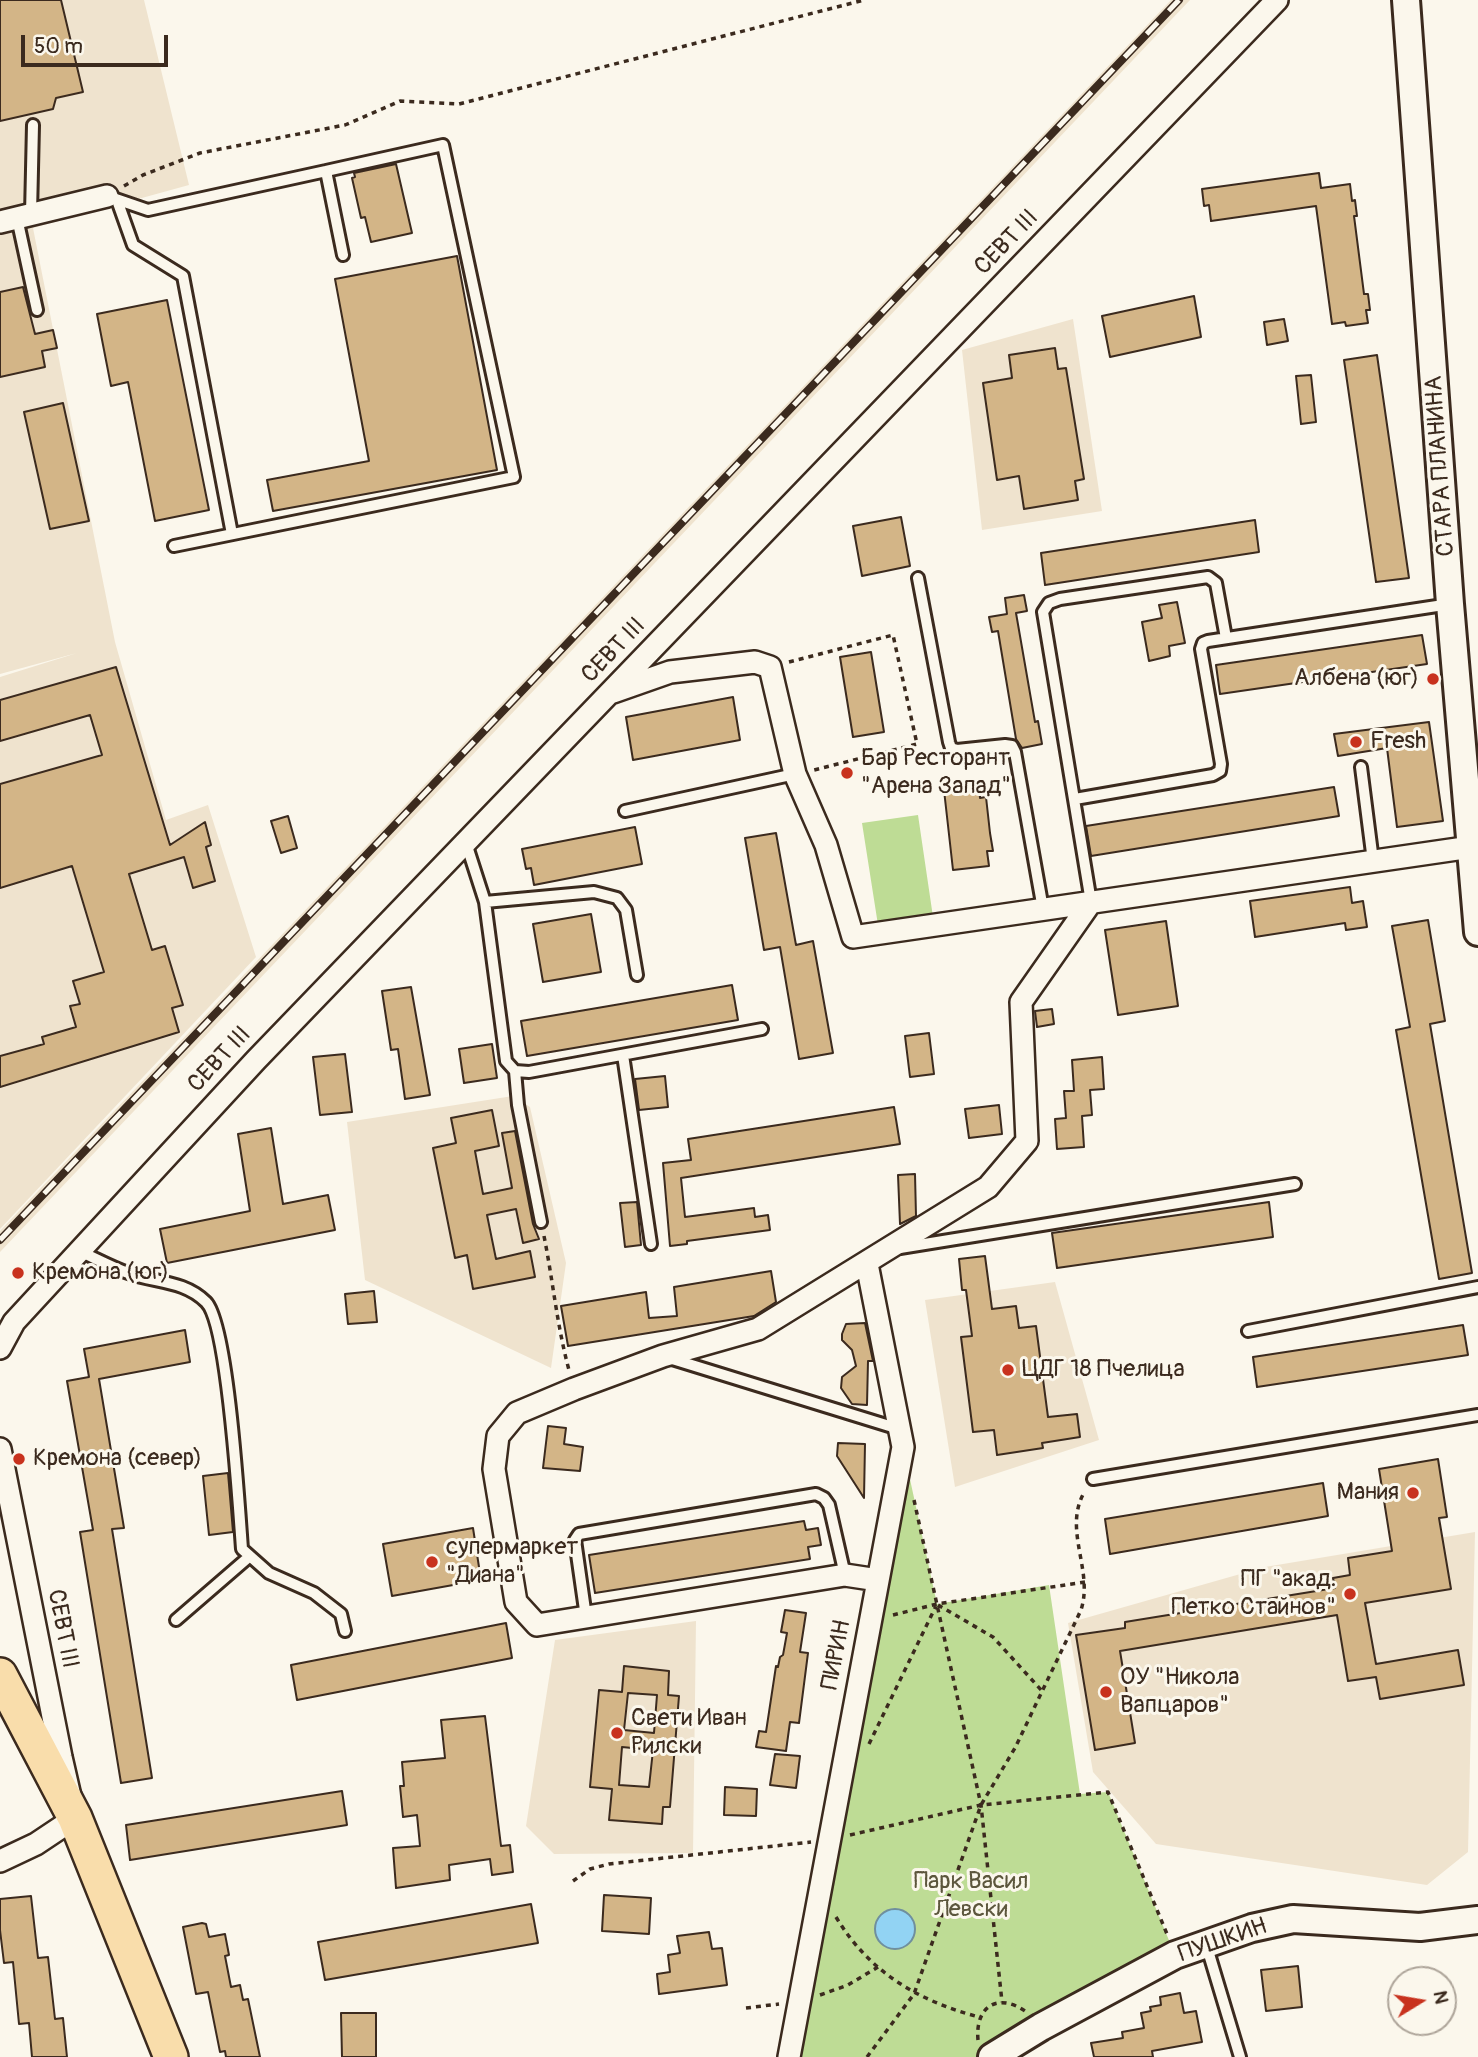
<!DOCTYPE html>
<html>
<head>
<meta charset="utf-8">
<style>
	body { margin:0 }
	#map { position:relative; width:1478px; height:2057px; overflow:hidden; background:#fbf7ec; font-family:Pangolin,sans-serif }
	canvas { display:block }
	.north { position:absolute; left:1387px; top:1966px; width:70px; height:70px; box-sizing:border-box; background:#fbf7ec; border:2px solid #aea59a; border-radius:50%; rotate:79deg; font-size:19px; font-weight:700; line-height:28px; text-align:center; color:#3b2a1e }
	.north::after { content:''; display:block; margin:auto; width:24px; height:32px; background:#c8321e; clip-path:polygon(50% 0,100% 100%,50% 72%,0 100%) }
	.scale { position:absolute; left:21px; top:35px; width:147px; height:32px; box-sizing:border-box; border:4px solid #3b2a1e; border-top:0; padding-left:9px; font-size:21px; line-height:24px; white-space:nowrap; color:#3b2a1e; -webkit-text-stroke:5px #fbf7ec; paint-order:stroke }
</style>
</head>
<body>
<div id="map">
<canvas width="1478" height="2057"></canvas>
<div class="north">N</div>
<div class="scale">50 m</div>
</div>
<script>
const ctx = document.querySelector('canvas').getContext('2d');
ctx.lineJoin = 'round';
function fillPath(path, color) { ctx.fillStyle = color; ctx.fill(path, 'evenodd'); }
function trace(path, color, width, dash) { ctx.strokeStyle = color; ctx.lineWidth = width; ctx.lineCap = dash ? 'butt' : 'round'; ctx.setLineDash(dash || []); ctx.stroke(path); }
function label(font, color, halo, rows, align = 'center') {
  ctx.font = font + ' Pangolin,sans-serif'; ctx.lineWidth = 6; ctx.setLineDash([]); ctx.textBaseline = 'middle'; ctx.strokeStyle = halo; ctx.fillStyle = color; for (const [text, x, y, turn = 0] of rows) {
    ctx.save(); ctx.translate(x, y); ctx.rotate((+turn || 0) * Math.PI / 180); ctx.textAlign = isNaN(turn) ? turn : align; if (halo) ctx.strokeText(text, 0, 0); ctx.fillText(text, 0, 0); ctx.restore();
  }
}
fillPath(new Path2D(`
	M0,0H144L189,185L33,228L115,642L166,820L208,805L256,957L0,1229V677L77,653L0,674Z
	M1171,0H1190L0,1252V1231Z
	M1073,319L1102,511L982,530L962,350Z
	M513,1096L530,1107L566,1263L551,1368L365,1280L347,1122Z
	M1055,1282L1099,1440L955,1487L925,1300Z
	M1475,1532L1468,1852L1427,1885L1156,1844L1093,1772L1068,1623L1265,1567Z
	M696,1621L693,1853L554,1854L526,1826L555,1640Z`), '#efe3ce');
fillPath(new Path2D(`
	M918,815L933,917L878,925L862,823Z
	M903,1447L937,1604L1049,1585L1080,1794L1108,1792L1175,1955L992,2057H789Z`), '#bedc95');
const water = new Path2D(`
	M875 1929a20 20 0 1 1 40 0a20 20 0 1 1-40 0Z`);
fillPath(water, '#92d3f3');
trace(water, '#6f8f9e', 2);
const building = new Path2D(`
	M0,0H61L83,92L56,98L53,109L0,121Z
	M396,164L412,233L371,242L365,217L361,218L352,178L355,177L354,173Z
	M1319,173L1321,188L1350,184L1352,201L1355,200L1357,216H1354L1364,294H1368L1370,310H1366L1368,323L1346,326L1345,322L1332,324L1316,206L1211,221L1209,205L1204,206L1202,189Z
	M457,256L497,470L273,511L267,480L369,461L335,279Z
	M23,287L35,334L53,330L57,348L42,351L45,367L0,377V292Z
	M1194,296L1201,337L1110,357L1102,316Z
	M167,300L209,510L155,521L128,382L111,386L97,314Z
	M1284,319L1288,341L1267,345L1264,322Z
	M1055,348L1058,369L1066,368L1084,479L1075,481L1078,500L1024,509L1019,476L997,480L983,383L1012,378L1009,355Z
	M1377,355L1409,578L1376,582L1344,360Z
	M1311,375L1316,422L1301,424L1296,376Z
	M63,403L89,521L50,529L24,412Z
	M901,517L910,566L862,576L853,526Z
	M1255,520L1259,552L1045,585L1041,553Z
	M1024,595L1027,611L1016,613L1035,722L1038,721L1042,744L1022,748L1016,739L998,631L992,632L989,617L1007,614L1005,598Z
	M1177,602L1185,643L1169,646L1170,656L1149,661L1142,622L1162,618L1159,605Z
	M1422,635L1427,664L1220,694L1216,665Z
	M871,652L884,732L853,737L840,657Z
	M116,667L170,845L205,822L211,845L206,847L215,881L193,888L184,857L129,874L152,950L165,946L183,1005L172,1008L179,1032L0,1087V1056L44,1044L42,1037L76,1027L70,1006L80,1004L73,981L104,972L72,866L0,888V784L102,755L90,715L0,741V700Z
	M733,697L740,740L633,760L626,717Z
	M1429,722L1443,821L1397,827L1387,748L1338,756L1334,734Z
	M979,786L980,798L986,797L990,833L993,851H987L989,866L953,870L944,790Z
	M1334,787L1339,816L1091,856L1086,826Z
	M288,816L297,848L281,853L271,821Z
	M635,827L642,864L534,885L531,868L526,869L522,849Z
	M776,833L796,945L813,941L833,1053L799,1059L780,947L764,950L745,838Z
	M1350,887L1352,903L1363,901L1367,927L1346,930L1345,923L1255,937L1250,901Z
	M591,914L601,972L543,982L533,924Z
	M1428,920L1445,1021L1430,1024L1472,1273L1439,1279L1396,1030L1410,1027L1392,926Z
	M1166,921L1178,1006L1118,1015L1105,930Z
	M732,985L738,1020L527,1056L521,1021Z
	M411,987L430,1095L405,1099L398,1049L391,1050L382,991Z
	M1052,1009L1054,1024L1037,1027L1035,1011Z
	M929,1033L934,1074L910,1077L905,1036Z
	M492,1044L497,1078L464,1083L459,1049Z
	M345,1054L352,1112L320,1115L313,1057Z
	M1102,1057L1104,1089L1090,1090L1092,1115L1082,1116L1084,1147L1057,1149L1055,1119L1066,1118L1064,1091H1074L1072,1060Z
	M665,1076L668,1107L639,1110L635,1079Z
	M999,1105L1002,1134L969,1138L965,1109Z
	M894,1107L900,1144L681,1178L685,1217L754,1208L755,1217L768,1215L770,1230L687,1241V1244L670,1246L663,1163L691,1160L688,1139Z
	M492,1110L499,1146L475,1151L483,1194L512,1188L502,1133L515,1131L533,1224L539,1239L523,1243L516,1209L487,1215L496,1259L530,1251L535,1277L473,1289L467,1255L455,1258L433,1148L456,1143L451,1118Z
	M271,1128L283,1204L328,1195L335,1230L167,1263L160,1229L250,1211L238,1134Z
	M915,1174L916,1216L900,1224L898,1175Z
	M637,1202L641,1245L625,1247L620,1203Z
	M1269,1202L1273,1237L1057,1268L1052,1233Z
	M985,1256L992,1309L1016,1306L1019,1328L1036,1326L1048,1417L1077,1414L1080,1437L1042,1443L1043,1448L997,1455L994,1430L973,1432L961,1337L972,1336L966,1290H962L959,1259Z
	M771,1271L776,1302L754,1316L568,1346L561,1306L646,1292L649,1318L677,1316L674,1287Z
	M374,1291L377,1322L348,1324L345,1294Z
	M865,1323L873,1361H868L867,1405L852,1404L841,1388L842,1377L856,1366L852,1350L842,1340V1334L846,1324Z
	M1463,1325L1468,1355L1257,1387L1253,1357Z
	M185,1330L190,1362L99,1379L124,1528L112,1529L152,1778L121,1783L80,1532L93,1530L67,1381L89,1377L84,1349Z
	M548,1426L566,1428L564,1444L583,1447L580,1471L543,1468Z
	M838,1443L865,1444L864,1498L837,1456Z
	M1438,1459L1447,1517L1439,1518L1451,1589L1365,1603L1376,1664L1458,1650L1464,1685L1380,1699L1376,1677L1348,1681L1337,1615L1120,1651L1135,1743L1095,1750L1076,1635L1125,1628V1622L1335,1588L1333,1578L1350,1575L1348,1558L1392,1551L1379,1469Z
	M228,1473L233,1532L209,1535L203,1476Z
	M1323,1483L1328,1516L1110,1554L1105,1519Z
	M804,1521L806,1530L818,1528L821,1545L808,1547L810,1559L595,1593L589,1555Z
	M473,1528L481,1580L392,1596L383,1544Z
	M785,1610L806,1613L800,1652L808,1653L799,1723L790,1722L786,1751L756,1747L759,1731L766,1732L776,1666L778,1667L780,1657L783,1655L787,1633L781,1632Z
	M506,1623L512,1658L297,1700L291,1665Z
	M624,1666L669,1671L668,1695L679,1696L670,1807H663L662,1824L609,1820L612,1789L590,1787L599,1690L622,1692ZM628,1693L657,1695L654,1733L624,1730ZM622,1747L653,1750L649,1787L619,1785Z
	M485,1716L501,1846L510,1845L513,1872L492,1875L490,1859L449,1865L450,1880L396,1888L393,1848L420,1846L417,1815L403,1817L400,1786H404L402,1762L445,1758L441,1720Z
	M775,1754L800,1756L796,1788L770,1785Z
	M725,1787L757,1789L756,1816L724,1815Z
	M342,1791L347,1825L130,1860L126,1825Z
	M604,1895L651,1898L649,1934L602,1931Z
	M31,1896L38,1958L48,1957L55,2019L63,2018L67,2057H32L29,2023L19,2024L13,1962L4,1963L0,1930V1899Z
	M531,1904L538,1943L325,1980L318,1942Z
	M202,1923L206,1924L209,1937L225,1934L229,1955L225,1956L231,1987L240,1985L243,2000L248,1999L260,2057H226L225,2051L220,2052L208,1992L196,1994L183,1927Z
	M709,1932L712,1949L722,1948L727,1985L659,1994L657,1974L670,1972L668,1955L680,1953L677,1936Z
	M1298,1966L1302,2007L1266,2011L1261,1970Z
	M1180,1993L1184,2013L1196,2011L1202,2042L1152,2051L1153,2057H1094L1091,2043L1123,2038L1122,2032L1144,2028L1141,2013L1151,2011L1150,2007L1161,2005L1160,1997Z
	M341,2013H376V2057H342Z`);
fillPath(building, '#d3b587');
trace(building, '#3b2a1e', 2);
const service = new Path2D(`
	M113,198L148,210L326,171L343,255
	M117,200L133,245L183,276L232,534
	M31,214L33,125
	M17,218L37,310
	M174,546L514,477L443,145L326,171
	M918,578L949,742L951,748L957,750L1005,745L1012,746L1015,752L1043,909
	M1361,767L1373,861
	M1075,799L1213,775L1220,771L1221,764L1201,649L1203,643L1208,641L1450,604
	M625,811L795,774
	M466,843L485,902L506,1061L515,1071L518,1105L541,1222
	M485,902L594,892L617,898L626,910L637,975
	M1091,902L1043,612L1049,603L1060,599L1208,577L1216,583L1226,638
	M623,1055L651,1244
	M515,1071L529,1072L762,1029
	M900,1248L1295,1184
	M79,1251C95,1258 111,1267 128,1273C155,1283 184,1280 206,1302C228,1324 239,1509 242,1549L269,1573L314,1593L341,1614L345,1631
	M1248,1331L1478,1287
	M669,1358L899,1429
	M1093,1479L1478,1415
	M586,1617L575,1540L579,1534L816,1494L824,1498L829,1505L845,1575
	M176,1620L250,1556
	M1206,1944L1240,2057`);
const minor = new Path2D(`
	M0,222L107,196
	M613,692L670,672L755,662L770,667L795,774L826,845L853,937L1471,847
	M0,1348L14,1322L256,1060L1277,0
	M0,1449L61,1757L75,1818L36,1844L0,1861
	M878,1580L845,1575L537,1625L516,1602L494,1469L498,1436L517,1413L574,1389L663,1356L758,1329L988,1187L1027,1141L1021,1002L1091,902
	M789,2057L903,1447L867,1264`);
const tertiary = new Path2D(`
	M1406,0L1450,604L1478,932
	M992,2057L1041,2027L1175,1955L1252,1928L1293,1919L1420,1927L1478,1920`);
const primary = new Path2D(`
	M0,1675L75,1818L171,2057`);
trace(service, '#3b2a1e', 16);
trace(minor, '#3b2a1e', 26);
trace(tertiary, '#3b2a1e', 32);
trace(primary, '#3b2a1e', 38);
trace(new Path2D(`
	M124,186L143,175L200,153L345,125L400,101L459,104L864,0
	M789,662L893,635L917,744L814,770
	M544,1236C553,1281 557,1326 569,1370
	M914,1500L981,1805L1002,2002
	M938,1605L993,1637L1043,1692
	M893,1615L937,1604L1085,1582
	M869,1744L936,1606
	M850,1835L981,1805L1108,1792L1167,1934
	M573,1881L590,1869L609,1864L811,1842
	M836,1917C869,1972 918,2001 979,2017
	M820,1995L848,1985L878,1967
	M746,2008L779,2004
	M978,2040C975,2007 997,1992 1025,2011
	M867,2057L914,1994L981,1805L1015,1748L1081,1610C1094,1570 1062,1529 1085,1491`), '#3b2a1e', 3.5, [5, 5]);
trace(service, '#fbf7ec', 10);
trace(minor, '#fbf7ec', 21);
trace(tertiary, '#fbf7ec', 26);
trace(primary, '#f9ddab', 33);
const rail = new Path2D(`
	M0,1240L1179,0`);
trace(rail, '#3b2a1e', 8);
trace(rail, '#fbf7ec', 5, [16]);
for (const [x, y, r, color] of [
	[1433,679,7,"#c8321e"],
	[1356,742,7,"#c8321e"],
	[847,773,7,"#c8321e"],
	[18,1273,7,"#c8321e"],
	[1008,1370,7,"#c8321e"],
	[19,1459,7,"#c8321e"],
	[1413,1493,7,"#c8321e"],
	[432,1562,7,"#c8321e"],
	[1350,1594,7,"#c8321e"],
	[1106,1692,7,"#c8321e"],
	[617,1733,7,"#c8321e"]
]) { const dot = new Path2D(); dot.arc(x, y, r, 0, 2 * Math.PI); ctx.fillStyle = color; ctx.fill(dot); trace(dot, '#fbf7ec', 2.5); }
label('24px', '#3b2a1e', '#fbf7ec', [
	["СЕВТ III",1007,243,-46],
	["СТАРА ПЛАНИНА",1441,466,-94],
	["СЕВТ III",614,651,-46],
	["СЕВТ III",220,1060,-47],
	["СЕВТ III",62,1629,79],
	["ПИРИН",837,1655,-79],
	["ПУШКИН",1223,1941,-19]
]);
label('24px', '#3b2a1e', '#fbf7ec', [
	["Албена (юг)",1419,679,"right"],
	["Fresh",1370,742],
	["Бар Ресторант",861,759],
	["\"Арена Запад\"",861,787],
	["Кремона (юг)",32,1273],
	["ЦДГ 18 Пчелица",1022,1370],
	["Кремона (север)",33,1459],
	["Мания",1399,1493,"right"],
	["супермаркет",446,1548],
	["\"Диана\"",446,1576],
	["ПГ \"акад.",1336,1580,"right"],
	["Петко Стайнов\"",1336,1608,"right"],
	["ОУ \"Никола",1120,1678],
	["Вапцаров\"",1120,1706],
	["Свети Иван",631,1719],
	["Рилски",631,1747]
], 'left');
label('24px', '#5c563c', '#fbf7ec', [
	["Парк Васил",971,1882],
	["Левски",971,1910]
]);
</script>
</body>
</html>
